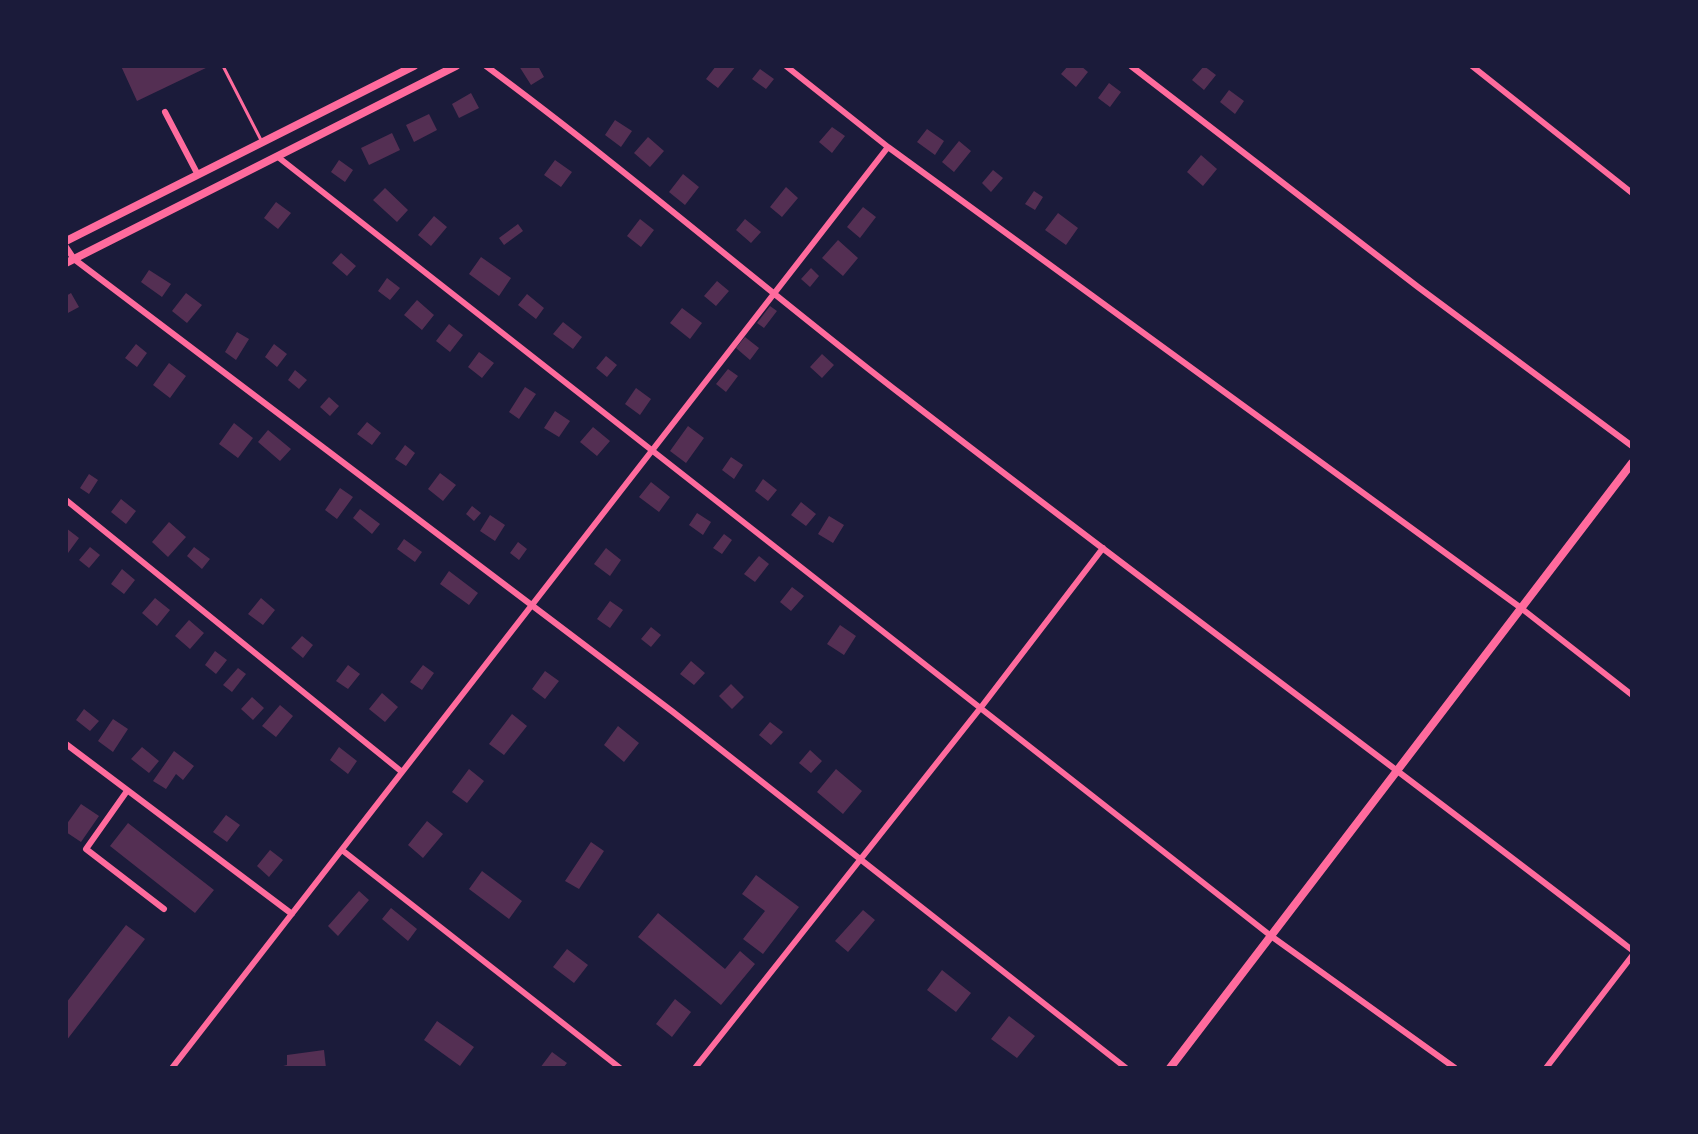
<!DOCTYPE html>
<html>
<head>
<meta charset="utf-8">
<style>
	body { margin:0 }
	#map { position:relative; width:1698px; height:1134px; overflow:hidden; background:#1b1b3a; font-family:Inter,sans-serif }
	canvas { display:block }
	.frame { position:absolute; inset:0; border:68px solid #1b1b3a; pointer-events:none }
</style>
</head>
<body>
<div id="map">
<canvas width="1698" height="1134"></canvas>
<div class="frame"></div>
</div>
<script>
const ctx = document.querySelector('canvas').getContext('2d');
ctx.lineJoin = 'round';
function fillPath(path, color) { ctx.fillStyle = color; ctx.fill(path, 'evenodd'); }
function trace(path, color, width, dash) { ctx.strokeStyle = color; ctx.lineWidth = width; ctx.lineCap = dash ? 'butt' : 'round'; ctx.setLineDash(dash || []); ctx.stroke(path); }
fillPath(new Path2D(`
	M121,66H210L137,101Z
	M519,66H538L544,77L531,85Z
	M716,66H736L718,88L706,79Z
	M1068,66H1081L1088,72L1076,87L1061,74Z
	M1204,66L1216,75L1204,90L1192,80Z
	M760,69L774,79L766,89L752,79Z
	M1109,83L1121,92L1110,107L1098,98Z
	M1229,90L1244,101L1235,114L1220,102Z
	M471,93L479,108L459,118L452,104Z
	M429,114L437,130L414,142L406,125Z
	M615,120L632,131L621,147L605,135Z
	M832,127L845,136L832,153L819,142Z
	M927,129L944,141L935,155L917,142Z
	M392,133L400,150L369,165L361,148Z
	M648,137L664,151L650,167L634,153Z
	M959,141L971,151L954,172L942,162Z
	M1201,155L1217,169L1203,186L1187,172Z
	M339,160L353,170L345,182L331,172Z
	M555,160L572,172L561,187L544,175Z
	M993,170L1003,178L991,192L982,183Z
	M683,174L699,187L685,205L669,192Z
	M786,187L798,198L782,217L770,207Z
	M385,188L408,210L397,222L373,200Z
	M1034,191L1043,197L1035,210L1025,204Z
	M276,202L291,213L278,229L264,218Z
	M863,207L876,217L860,238L847,227Z
	M1058,213L1078,228L1066,245L1045,230Z
	M434,216L447,227L431,246L418,235Z
	M640,219L654,230L641,247L627,236Z
	M745,219L761,232L751,243L736,230Z
	M518,224L523,231L504,245L499,238Z
	M838,240L858,258L843,276L822,258Z
	M341,253L356,266L347,276L332,263Z
	M481,257L511,278L499,296L469,274Z
	M811,268L819,276L810,287L801,279Z
	M149,270L171,284L162,297L141,282Z
	M387,278L400,288L390,300L378,291Z
	M717,281L729,291L716,306L704,296Z
	M71,293L79,307L66,314V296Z
	M186,293L202,305L187,323L172,311Z
	M527,294L544,308L536,319L518,305Z
	M417,300L434,315L422,330L404,315Z
	M770,306L777,311L764,328L757,323Z
	M682,308L702,323L690,339L670,323Z
	M563,322L582,337L573,349L553,334Z
	M449,324L463,335L450,352L436,341Z
	M237,332L249,339L236,360L225,352Z
	M745,337L759,348L750,360L736,348Z
	M136,344L147,353L137,367L125,358Z
	M274,344L287,354L277,367L265,357Z
	M479,352L494,363L482,378L468,367Z
	M822,354L834,365L822,378L810,367Z
	M606,356L617,365L607,377L596,368Z
	M169,363L186,376L170,398L153,385Z
	M728,369L738,376L726,392L716,384Z
	M295,370L307,380L299,389L288,380Z
	M525,387L536,394L519,419L509,412Z
	M636,388L651,399L640,415L625,404Z
	M329,397L339,406L330,416L320,407Z
	M555,411L570,421L559,437L544,428Z
	M367,422L381,433L372,445L357,434Z
	M234,423L253,438L238,458L219,444Z
	M688,426L704,438L686,463L670,451Z
	M593,427L610,441L597,456L580,442Z
	M268,430L291,449L280,461L258,442Z
	M405,445L415,453L406,466L395,459Z
	M731,457L743,465L734,479L722,470Z
	M440,473L456,485L443,501L428,489Z
	M89,474L98,480L89,494L80,488Z
	M763,479L777,490L768,501L755,491Z
	M651,482L670,497L659,512L639,497Z
	M340,488L353,497L337,519L325,510Z
	M121,499L136,511L126,524L111,512Z
	M801,502L816,514L806,526L791,515Z
	M472,506L481,513L474,521L466,514Z
	M360,509L380,524L372,534L353,518Z
	M697,513L711,522L703,535L689,525Z
	M490,515L505,525L495,541L480,531Z
	M829,516L844,525L833,543L818,534Z
	M169,522L186,537L168,557L152,542Z
	M66,528L79,538L68,553L66,551Z
	M724,534L732,540L722,554L713,548Z
	M404,539L422,552L415,562L397,549Z
	M518,542L527,549L519,560L510,553Z
	M90,547L100,555L89,568L79,560Z
	M194,547L210,559L202,569L187,556Z
	M606,548L621,560L610,576L594,564Z
	M759,556L769,564L755,582L744,574Z
	M122,569L135,580L124,594L111,584Z
	M449,571L478,593L469,605L440,584Z
	M792,587L804,596L791,611L780,602Z
	M155,598L170,610L157,626L142,613Z
	M261,598L275,610L263,625L248,614Z
	M610,601L623,610L610,628L597,619Z
	M189,620L204,633L190,649L175,636Z
	M840,625L856,636L844,655L827,644Z
	M651,627L661,635L651,647L641,639Z
	M302,636L313,645L303,658L291,648Z
	M215,651L227,660L216,674L205,665Z
	M691,661L705,673L694,685L680,674Z
	M348,665L360,674L348,689L336,681Z
	M423,665L434,673L422,690L410,682Z
	M238,668L246,674L232,692L223,685Z
	M545,671L559,681L545,699L532,689Z
	M731,684L744,697L732,709L719,696Z
	M382,693L398,707L385,722L369,709Z
	M252,697L264,708L253,720L241,709Z
	M280,705L293,716L276,737L262,726Z
	M84,709L99,721L90,731L76,720Z
	M512,714L527,726L504,755L489,744Z
	M113,719L128,729L113,752L98,741Z
	M770,722L783,732L771,745L759,735Z
	M618,726L639,743L624,762L604,745Z
	M142,747L159,761L149,773L131,759Z
	M339,747L357,761L348,774L330,760Z
	M810,750L822,761L811,773L799,763Z
	M174,751L194,766L183,780L176,774L166,789L153,781Z
	M469,769L484,781L467,803L452,792Z
	M836,769L862,791L843,814L817,792Z
	M81,804L99,816L81,842L66,832V825Z
	M226,815L240,825L227,842L213,832Z
	M427,821L443,834L423,858L408,845Z
	M128,823L214,890L195,913L110,846Z
	M591,842L604,851L579,889L565,881Z
	M270,850L283,860L269,877L257,866Z
	M482,871L522,901L509,919L469,889Z
	M756,875L799,907L763,954L743,939L765,911L742,894Z
	M359,891L369,900L338,936L328,926Z
	M391,908L417,929L408,941L382,919Z
	M863,910L875,920L848,952L835,941Z
	M658,913L725,969L740,951L755,964L721,1005L638,937Z
	M126,925L145,939L66,1041V1003Z
	M567,949L588,965L574,983L553,967Z
	M942,970L971,993L956,1012L927,990Z
	M675,999L691,1012L672,1037L656,1024Z
	M1009,1016L1035,1036L1017,1058L991,1039Z
	M437,1021L474,1047L460,1066L424,1040Z
	M324,1050L326,1068H275L287,1065V1055Z
	M552,1052L567,1063L563,1068H540Z`), '#542f53');
trace(new Path2D(`
	M223,66L262,142`), '#ff6b9d', 3);
trace(new Path2D(`
	M486,66C628,171 762,287 902,395C1144,582 1390,763 1632,950
	M786,66L888,147L1521,608L1632,695
	M1131,66L1418,287L1632,446
	M1472,66L1632,193
	M165,112L198,175
	M278,157L1271,936L1455,1068
	M66,247L74,259L673,712L1126,1068
	M66,500L402,772
	M66,744L292,914
	M127,791L86,849L164,909
	M342,850L620,1068
	M172,1068L888,147
	M695,1068L982,706L1103,548
	M1546,1068L1632,956`), '#ff6b9d', 6);
trace(new Path2D(`
	M66,241L414,66
	M66,263L456,66
	M1170,1068L1632,463`), '#ff6b9d', 8);
</script>
</body>
</html>
